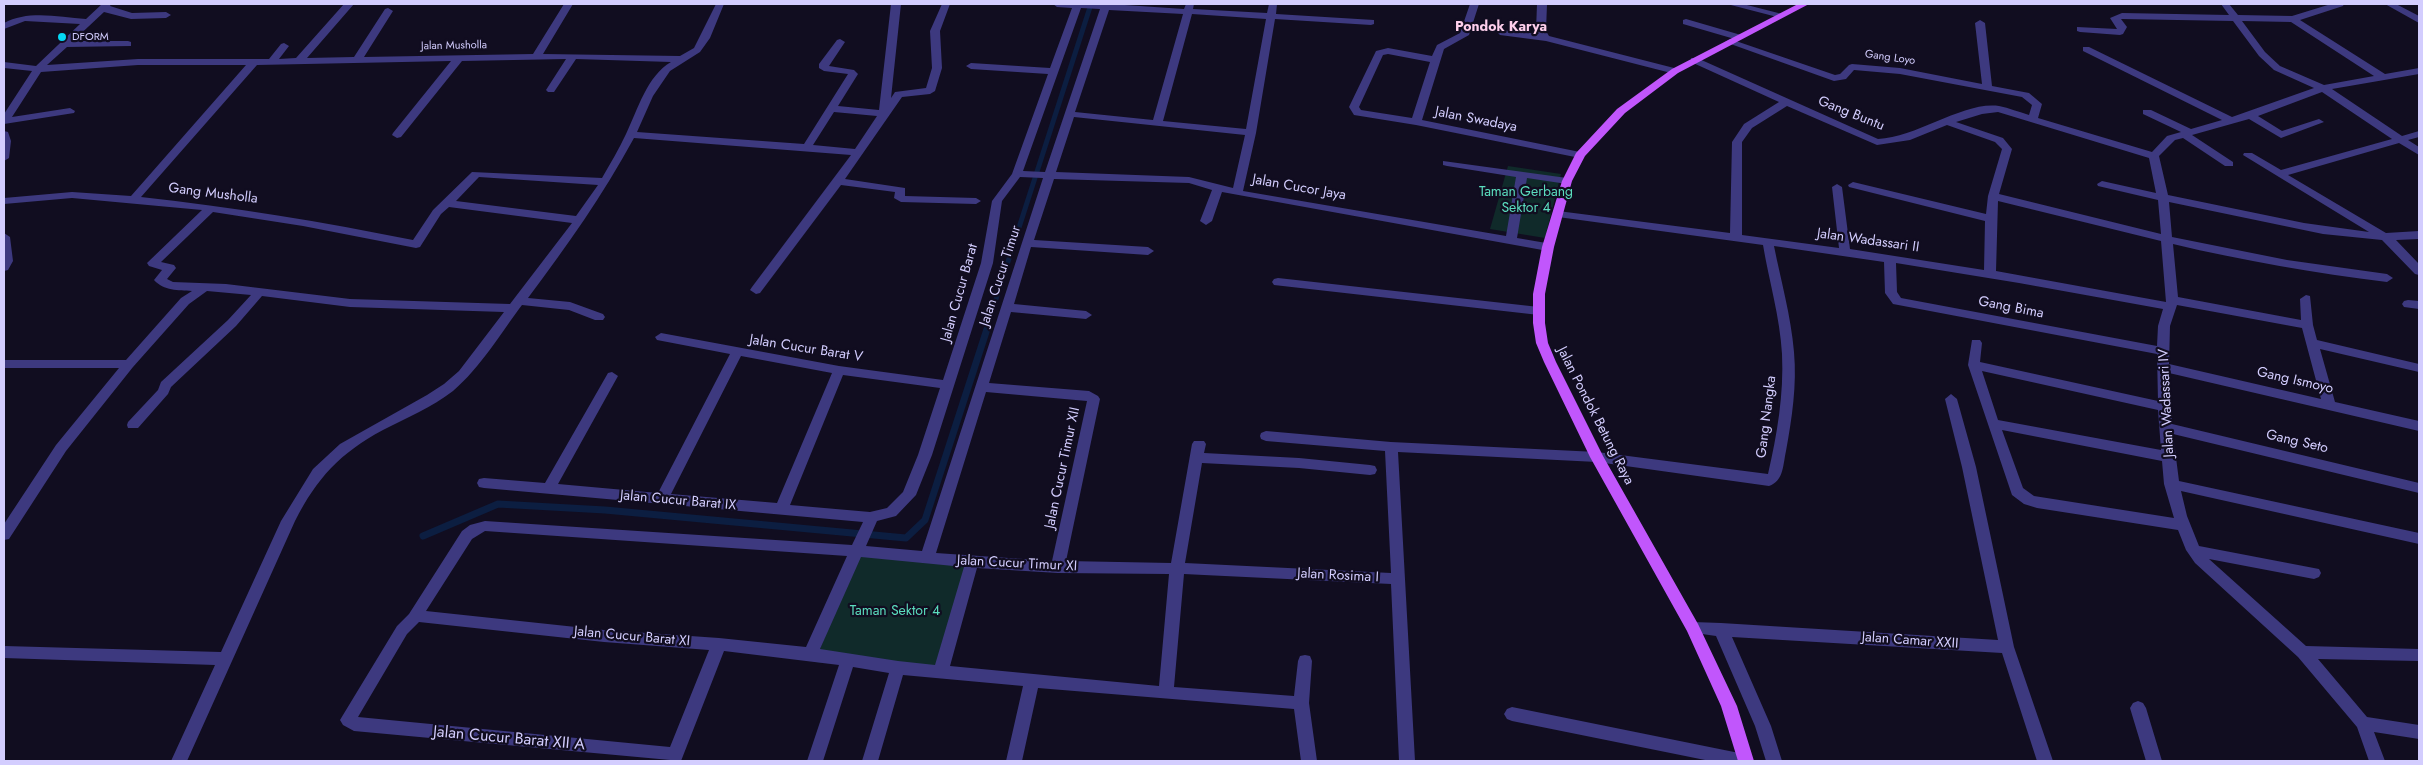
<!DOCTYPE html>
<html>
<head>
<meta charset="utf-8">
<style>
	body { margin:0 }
	#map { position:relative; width:2423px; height:765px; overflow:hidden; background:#110d20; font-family:Jost,sans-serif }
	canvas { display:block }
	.frame { position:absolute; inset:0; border:5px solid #d3cdfe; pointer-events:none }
</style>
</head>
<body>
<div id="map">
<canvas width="2423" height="765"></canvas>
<div class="frame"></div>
</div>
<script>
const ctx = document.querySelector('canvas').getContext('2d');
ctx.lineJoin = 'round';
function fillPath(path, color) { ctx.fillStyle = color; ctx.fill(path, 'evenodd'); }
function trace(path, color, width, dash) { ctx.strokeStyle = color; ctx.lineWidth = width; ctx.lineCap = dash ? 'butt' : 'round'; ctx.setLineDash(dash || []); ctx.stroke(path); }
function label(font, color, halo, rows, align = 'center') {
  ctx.font = font + ' Jost,sans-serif'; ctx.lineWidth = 4.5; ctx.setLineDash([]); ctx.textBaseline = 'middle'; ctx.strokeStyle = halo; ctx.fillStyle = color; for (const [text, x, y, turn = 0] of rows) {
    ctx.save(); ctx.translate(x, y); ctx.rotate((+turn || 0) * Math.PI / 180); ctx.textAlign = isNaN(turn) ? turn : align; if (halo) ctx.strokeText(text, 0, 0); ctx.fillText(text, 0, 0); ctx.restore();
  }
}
fillPath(new Path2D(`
	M1508,166L1561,174L1545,238L1490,229Z
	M858,550L969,561L938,673L815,662Z`), '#102a2a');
trace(new Path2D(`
	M986,330L1091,4`), '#0c1e41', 5);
trace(new Path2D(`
	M423,536L498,504L605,510L906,538L925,520L987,329`), '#0c1e41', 7);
fillPath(new Path2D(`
	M102,4H111L110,6L132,13L166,12L171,15L166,18L131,19L104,12L73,41H128L131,42V46L67,47L47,65L138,59H269L281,44L284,43L289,46L279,59L296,58L344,4H354L307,58L354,57L385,9L388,8L393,11L364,57L533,54L564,4H573L543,54L680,56L694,48L716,4H724L710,38L700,52L670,71L653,96L637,132L804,144L848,74L824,71L819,68V64L837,40L840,39L845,42L829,66L854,70L858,74L838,106L879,110L891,4H901L891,98L895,92L926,88L932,68L930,31L942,4H950L940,31L942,68L935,91L930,94L902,97L845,179L905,188V196L976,198L981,201L976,204L901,202L894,198L895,192L841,185L760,293L756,294L750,290L752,287L851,155L634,138C603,195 567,246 528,298L570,302L603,314L605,317L603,320H595L569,310L522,305C501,333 480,368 453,391C432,407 407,418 383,430C340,453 317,478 295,521L187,761H171L215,665L4,658V646L221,652L281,521L313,469L340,444L427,395L444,384L459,371L504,312L350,307L262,296L236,326L171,387L168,394L138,428H128L127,425L128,422L158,390L161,382L228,320L251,295L207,291L189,304L133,367L66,451L9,539L4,540V524L56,445L119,368H4V360H126L181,298L192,291C178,290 164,291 154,280L162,270L149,266L147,263L202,210L72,198L4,204V198L72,192L131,196L246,65H138L41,72L12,117L70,108L75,111L74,113L4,124V114L32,71L4,68V62L36,66L80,24L25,21L4,29V23C28,10 59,17 86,19ZM566,59L546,90L548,92H554L576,59L671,62C647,76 638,109 626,134C619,149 610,164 602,178L472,172L433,210L413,240C323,222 233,207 141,197L257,65L451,61L393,133L392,135L397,138L401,137L462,61ZM834,112L877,116L855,149L813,145ZM479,177L598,185L576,216L456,201ZM449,207L572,223L510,304L350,299L226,284L173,282L167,279L176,268L174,265L161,262L213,212L303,226L416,248L420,247L441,214Z
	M1053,4H1110L1184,9L1186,4H1194L1193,9L1267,13L1269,4H1277L1276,14L1374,20V24L1371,25L1275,19L1256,133L1243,191L1506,236L1516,177L1447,166L1443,165V161L1567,178L1572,181L1567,184L1527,178L1517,238L1552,244L1554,247L1552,250L1548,251L1222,192L1212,221L1206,225L1200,221L1212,190L1189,183L1054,179L1034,240L1148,247L1154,251L1148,255L1031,247L1014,304L1086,311L1092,315L1086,319L1011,312L989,383L1089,391L1098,396L1100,399L1066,561L1171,563L1192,444L1194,441H1204L1206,444L1204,453L1299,458L1370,465L1375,466L1377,470L1375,474L1370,475L1299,468L1202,463L1185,563L1391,573L1385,451L1266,441L1261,439L1260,436L1261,433L1266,431L1391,442L1597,452L1768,474C1777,435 1784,394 1782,354C1780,317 1769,281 1763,245L1558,217L1553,214L1558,211L1730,233L1732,142L1744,124L1779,102L1691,62V58H1697L1878,139C1918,137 1964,101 1999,106C2009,108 2019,112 2029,115L2032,105L2022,97L1900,74L1854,70L1846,79L1834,81L1725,42L1730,39L1733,40L1835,75L1840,74L1849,65L1852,64L1900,68L1982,84L1975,23L1980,20L1985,23L1992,86L2029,93L2042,104L2038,118L2152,152L2167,136L2181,132L2143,114V110H2151L2191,129L2222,120L2083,51V47H2089L2232,117L2314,88L2274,70L2259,56L2233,21L2122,19H2121L2127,27L2123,34L2120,35L2080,32L2077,31V27L2117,29L2110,18L2122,13L2229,15L2221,4H2229L2238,15L2292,16L2331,4H2344L2343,6L2300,20L2385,74L2419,68V74L2332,89L2402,136L2419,131V137L2408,140L2419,147V155L2399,143L2288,175L2386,233L2419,231V239L2396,240L2419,264V275L2415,274L2382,240L2323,234L2169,202L2172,237L2287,260L2387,274L2393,278L2387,282C2315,273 2244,261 2173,244L2178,297L2301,320L2300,299L2306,295L2310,296L2313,325L2317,340L2419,364V372L2320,349L2335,402L2419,421V431L2169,373L2172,424L2419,483V493L2173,434L2179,481L2419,533V544L2181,491L2187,516L2199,546L2319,569L2321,573L2319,577L2314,579L2209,559L2306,646L2419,649V661L2318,659L2367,717L2419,725V739L2374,732L2385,761H2369L2357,727L2298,657L2195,563L2186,550L2178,530L2037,508L2024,504L2012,495L1968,365L1972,340H1980L1982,343L1980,362L2158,401L2157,354L1893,304L1885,293L1884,262L1774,246C1781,281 1791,316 1794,352C1797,385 1792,418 1786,451C1783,464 1784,481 1769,486L1597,462L1398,452L1415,761H1399L1391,584L1204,575L1184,574L1174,687L1294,696L1298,661L1300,656L1305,655L1310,656L1312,661L1309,703L1317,761H1301L1294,709L1038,688L1022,761H1006L1023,686L903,675L878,761H862L889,673L853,667L823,761H807L839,665L724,651L681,761L354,731L343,725L340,720L343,715L397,626L409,614L462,531L470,525L485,521L852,545L863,522L484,488L479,487L477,483L479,479L484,478L545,483L608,373L612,372L618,376L558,484L658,493L730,354L657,340L655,337L661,333L839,366L943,380L981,263L992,201L1012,174L1048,74L971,69L966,66L971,63L1050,68L1072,8L1057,7ZM1081,8L1100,9L1045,172L1023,171ZM1109,10L1183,14L1153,120L1075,112ZM1192,14L1266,19L1246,129L1163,121ZM2242,21L2291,22L2374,76L2324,85L2280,66L2265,52ZM2322,92L2392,139L2281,170L2252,153H2244L2243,155L2369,232L2304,223L2168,195L2159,156L2175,140L2183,138L2225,166H2233V162L2192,135L2249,119L2281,138L2324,122L2319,119L2282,131L2258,116ZM1787,106L1877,145L1910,140L1947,125L1995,142L2002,149L1988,196L1986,214L1853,182L1848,185L1849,187L1985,221L1984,270L1850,249L1842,187L1837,184L1832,187L1839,248L1742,235V142L1752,128ZM1998,112L2149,158L2156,193L2102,181L2097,184L2098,186L2158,200L2161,234L1999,194L2012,149L2003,138L1956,122L1982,114ZM1074,117L1245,135L1233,188L1189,177L1056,172ZM1020,177L1043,178L922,551L866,546L877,521L896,516L916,495L932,455L993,263L1002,201ZM1998,201L2161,241L2166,302L1996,271ZM1896,263L2019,283L2163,309L2158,326L2157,346L1901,298L1897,292ZM2177,305L2302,328L2321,399L2169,364L2170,326ZM741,356L832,373L777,503L671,494ZM1982,371L2158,410L2161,450L1998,420ZM843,375L940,388L918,455L903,492L887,508L870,512L790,505ZM986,392L1087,401L1052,561L936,553ZM2002,430L2162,461L2164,484L2174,518L2034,496L2023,488ZM485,531L847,556L806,647L719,638L604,630L426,611L472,539ZM861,557L964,567L935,665L898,661L820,649ZM977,568L1058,573L1169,574L1159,686L950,666ZM419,622L604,642L709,650L670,747L358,717L407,634Z
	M1470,4H1479L1469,35L1444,49L1422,120L1580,152L1584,153V157L1580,158L1416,125L1354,115L1349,107L1376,51L1388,48L1432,56L1437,45L1460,33ZM1388,54L1430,62L1412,118L1361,110L1359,107L1383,55Z
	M1537,4H1547L1546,31L1549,36L1678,69L1680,71L1675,74L1546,41L1500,35L1498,33L1503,30L1539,34L1536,31Z
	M1727,4H1743L1786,15L1781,18Z
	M2385,4H2396L2419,16V23Z
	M1686,19L1741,35L1743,37L1738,40L1683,24V20Z
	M4,131L8,132L11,141L9,158L4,161Z
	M4,233L10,237L13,261L8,270L4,271Z
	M1278,278L1539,307L1545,311L1539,315L1274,285L1272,282L1274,279Z
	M2408,300L2419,301V309L2404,307L2402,304L2404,301Z
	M1951,394L1957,399L1976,467L2014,647L2053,761H2037L2002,653L1732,637L1771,726L1782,761H1766L1755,726L1716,636L1688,632L1686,628L1688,624L1693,622L1721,623L1998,640L1962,467L1945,399Z
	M2138,701L2143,703L2146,708L2162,761H2146L2130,708L2133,703Z
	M1512,707L1744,754L1750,756L1752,761H1710L1512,721L1507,719L1504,714L1507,709Z`), '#3d397f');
fillPath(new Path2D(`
	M1798,4H1809L1678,73L1625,113L1585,156L1572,181L1554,247L1545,294V323L1548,343L1556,362L1603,456L1698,624L1737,706L1754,761H1738L1721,706L1687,631L1590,457L1544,362L1536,343L1533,323V294L1542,247L1562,181L1576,153L1617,109L1672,69Z`), '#c156fc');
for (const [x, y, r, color] of [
	[62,37,5,"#04d8f4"]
]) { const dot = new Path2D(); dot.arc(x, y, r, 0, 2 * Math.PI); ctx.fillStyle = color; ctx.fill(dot); trace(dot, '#110d20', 2); }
label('11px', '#d3cdfe', '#110d20', [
	["DFORM",72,37]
], 'left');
label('11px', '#d3cdfe', '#110d20', [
	["Jalan Musholla",454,46,-1],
	["Gang Loyo",1890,58,8]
]);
label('bold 14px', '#fecfec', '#110d20', [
	["Pondok Karya",1501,28]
]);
label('14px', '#d3cdfe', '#110d20', [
	["Gang Buntu",1851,114,22],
	["Jalan Swadaya",1476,120,11],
	["Jalan Cucor Jaya",1299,188,10],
	["Gang Musholla",213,194,7],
	["Jalan Wadassari II",1868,241,8],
	["Jalan Cucur Timur",1001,276,-72],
	["Jalan Cucur Barat",960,293,-74],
	["Gang Bima",2011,308,11],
	["Jalan Cucur Barat V",806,349,9],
	["Gang Ismoyo",2295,381,13],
	["Jalan Wadassari IV",2167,403,-93],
	["Jalan Pondok Betung Raya",1595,416,63],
	["Gang Nangka",1767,417,-83],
	["Gang Seto",2297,442,13],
	["Jalan Cucur Timur XII",1063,468,-78],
	["Jalan Cucur Barat IX",678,501,5],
	["Jalan Cucur Timur XI",1017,564,3],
	["Jalan Rosima I",1338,576,3],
	["Jalan Cucur Barat XI",632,637,5],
	["Jalan Camar XXII",1910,641,4]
]);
label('14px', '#5bddbe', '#110d20', [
	["Taman Gerbang",1526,193],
	["Sektor 4",1526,209],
	["Taman Sektor 4",895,612]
]);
label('16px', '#d3cdfe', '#110d20', [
	["Jalan Cucur Barat XII A",509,739,5]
]);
</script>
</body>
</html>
